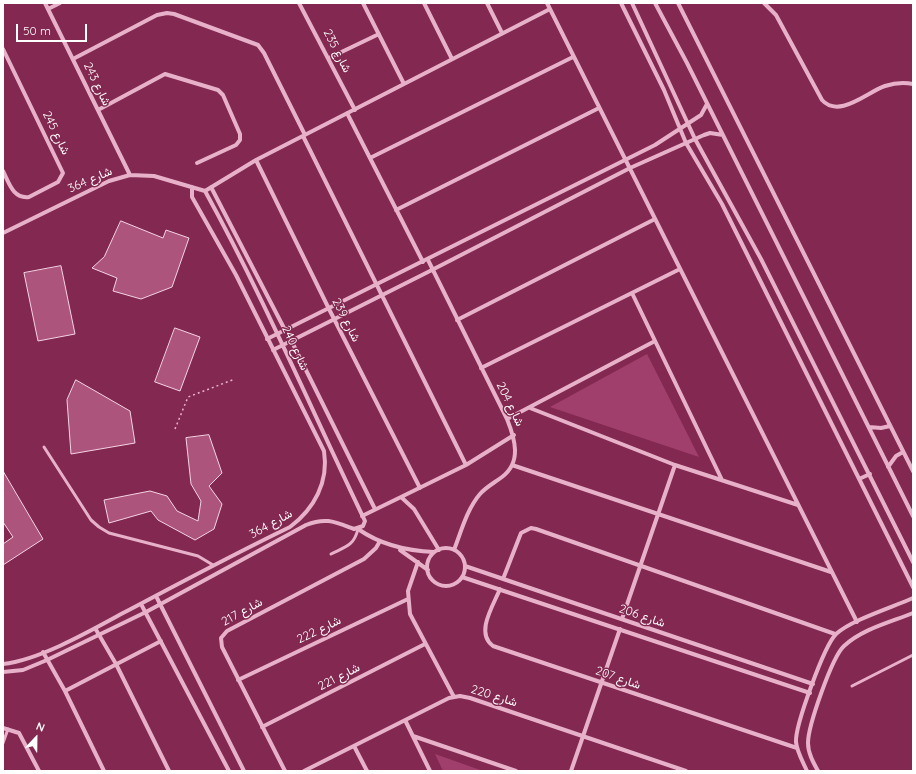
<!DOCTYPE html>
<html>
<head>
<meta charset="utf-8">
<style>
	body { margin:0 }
	#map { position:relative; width:916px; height:774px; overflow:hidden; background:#832851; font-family:Quicksand,sans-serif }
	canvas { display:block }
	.frame { position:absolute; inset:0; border:4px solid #fff; pointer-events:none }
	.north { position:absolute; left:16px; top:718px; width:40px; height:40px; -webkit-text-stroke:3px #832851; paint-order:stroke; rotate:22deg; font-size:11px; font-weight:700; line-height:16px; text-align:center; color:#fff }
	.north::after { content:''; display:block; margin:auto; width:14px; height:18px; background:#fff; clip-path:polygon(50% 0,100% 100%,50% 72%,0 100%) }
	.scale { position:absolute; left:16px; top:24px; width:71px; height:18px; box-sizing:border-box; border:2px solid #fff; border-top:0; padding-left:5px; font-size:12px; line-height:14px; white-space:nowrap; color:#fff; -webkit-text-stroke:3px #832851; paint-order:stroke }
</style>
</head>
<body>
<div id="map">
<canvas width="916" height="774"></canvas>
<div class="frame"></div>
<div class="north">N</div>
<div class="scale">50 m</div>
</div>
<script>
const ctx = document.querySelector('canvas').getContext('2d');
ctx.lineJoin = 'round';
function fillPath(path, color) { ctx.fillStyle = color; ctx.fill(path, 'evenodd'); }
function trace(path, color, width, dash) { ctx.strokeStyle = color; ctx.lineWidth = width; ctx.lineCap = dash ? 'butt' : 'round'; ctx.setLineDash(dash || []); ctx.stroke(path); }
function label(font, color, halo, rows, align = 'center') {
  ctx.font = font + ' Quicksand,Vazirmatn,sans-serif'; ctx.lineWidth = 3; ctx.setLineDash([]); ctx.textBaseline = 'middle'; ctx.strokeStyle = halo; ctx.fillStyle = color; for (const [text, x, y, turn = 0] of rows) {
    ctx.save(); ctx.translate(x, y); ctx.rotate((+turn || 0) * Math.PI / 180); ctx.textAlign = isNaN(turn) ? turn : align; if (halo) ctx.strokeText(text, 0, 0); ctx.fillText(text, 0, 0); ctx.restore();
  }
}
fillPath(new Path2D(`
	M647,354L699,457L550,407Z
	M435,754L483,771H443Z`), '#a13f6c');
const building = new Path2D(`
	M121,221L163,238L166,230L189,238L172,287L141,299L113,291L117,278L92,268L104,257Z
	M61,266L75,334L38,341L24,273Z
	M175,328L200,337L180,391L155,382Z
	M76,380L130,411L135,443L71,454L67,400Z
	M209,435L222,473L209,486L222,504L214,529L195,540L158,520L151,511L109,523L104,500L150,491L167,496L177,511L198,521L201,501L191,484L186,438Z
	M3,471L43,539L3,565V544L13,537L3,522Z`);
fillPath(building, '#ac547c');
trace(building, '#f5d4e4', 1);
trace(new Path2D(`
	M175,429L188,397L235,379`), '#e7b1ca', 1.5, [2, 3]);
trace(new Path2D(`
	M44,447L91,520L99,527L109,533L198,556L213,565
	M331,554C345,547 354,546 358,529
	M852,686L913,655
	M3,743L8,729`), '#e7b1ca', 3);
trace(new Path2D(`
	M45,3L130,175
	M299,3L355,110
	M363,3L404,84
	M424,3L452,59
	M487,3L502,33
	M547,3L857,622
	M621,3L664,90L686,143L722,204L913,587
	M632,3L695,139L761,259L913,562
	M655,3L687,63L913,516
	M678,3L913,471
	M764,3L776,15L822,100C839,119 867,92 885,86C894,83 904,82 913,84
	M48,9L60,3
	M3,49L63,173L58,182L29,197C13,199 9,183 3,171
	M329,58L379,34
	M73,59L157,15L167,13L174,14L258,45L264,53L305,135
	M98,110L165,74L218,90L223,95L240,134V140L236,145L197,163
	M347,113L423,262
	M303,136L466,465
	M370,158L573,57
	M256,160L329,309L420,488
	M211,187L285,330
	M205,191L256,160L550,9
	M396,210L599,108
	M3,233L109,181L130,175L154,176L205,191
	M428,260L507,419C515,439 522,462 502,477C494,483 486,487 480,494C467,509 461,532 454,550
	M632,293L722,480
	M457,320L655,219
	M267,339L655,145L701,115L707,104
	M291,340L375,509
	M273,350L428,272L630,168L704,135L710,133L723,135
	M481,368L680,269
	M530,408L675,465L798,505
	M507,419L655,341
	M869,427L881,428L890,426
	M512,465L831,572
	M888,467L896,456L903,452
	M859,479L870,474
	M362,516L401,497
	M358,529C381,545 407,551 434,552
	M427 567a19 19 0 1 1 38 0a19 19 0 1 1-38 0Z
	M400,550L428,570
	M439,550L414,509L401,497L466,465L514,435
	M418,562L408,591L410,614L454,697
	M465,566L813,684
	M462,577L810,693
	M503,579L521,533L531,528L536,529L835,634
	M500,589C493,606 475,633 493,646L797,748
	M156,596L244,771
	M141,604L229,771
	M622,619L675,465
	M95,628L116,664L169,771
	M43,652L65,691L104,771
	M3,664C40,660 92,630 125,612C180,583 234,554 290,527C314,509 329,482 324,451L236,275L192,197V187
	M3,672L23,670L47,660L146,612L306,525C326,517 335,522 354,529L363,526L365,521C312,411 264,298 205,191
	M238,680L408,599
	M65,691L161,641
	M405,720L430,771
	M262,727L425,644
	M3,728L19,733L39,771
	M413,736L516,771
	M354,746L367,771
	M285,771L222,647L221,638L227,631L364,559L376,548L380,541
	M304,771L449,698L460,696L470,698L686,771
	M571,771L620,629
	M807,771C803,762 797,752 796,742C795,726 824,646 836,634C851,620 893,607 913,598
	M818,771C813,762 808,753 808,743C808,726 832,657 844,646C862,629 891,622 913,613`), '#e7b1ca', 4);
label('12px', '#fff', '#832851', [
	["شارع 235",337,51,63],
	["شارع 243",97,84,64],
	["شارع 245",56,133,64],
	["شارع 364",90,180,-24],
	["شارع 239",346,320,63],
	["شارع 240",295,348,65],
	["شارع 204",510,404,64],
	["شارع 364",271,524,-29],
	["شارع 217",242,612,-29],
	["شارع 206",642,616,19],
	["شارع 222",319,630,-26],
	["شارع 221",339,677,-27],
	["شارع 207",618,678,19],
	["شارع 220",494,696,17]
]);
</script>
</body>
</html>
